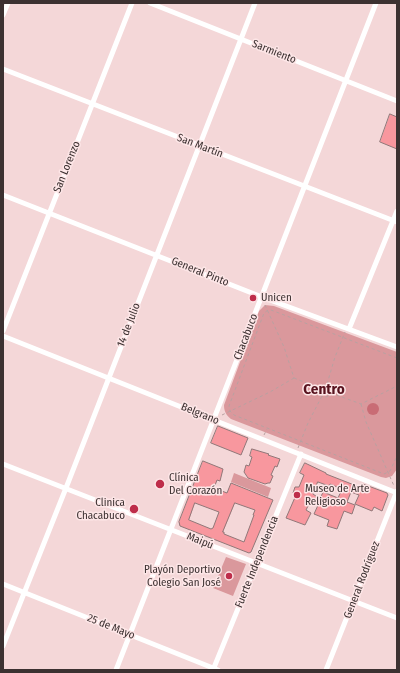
<!DOCTYPE html>
<html>
<head>
<meta charset="utf-8">
<style>
	body { margin:0 }
	#map { position:relative; width:400px; height:673px; overflow:hidden; background:#f4d7d8; font-family:"Fira Sans Condensed",sans-serif }
	canvas { display:block }
	.frame { position:absolute; inset:0; border:4px solid #3c3131; pointer-events:none }
</style>
</head>
<body>
<div id="map">
<canvas width="400" height="673"></canvas>
<div class="frame"></div>
</div>
<script>
const ctx = document.querySelector('canvas').getContext('2d');
ctx.lineJoin = 'round';
function fillPath(path, color) { ctx.fillStyle = color; ctx.fill(path, 'evenodd'); }
function trace(path, color, width, dash) { ctx.strokeStyle = color; ctx.lineWidth = width; ctx.lineCap = dash ? 'butt' : 'round'; ctx.setLineDash(dash || []); ctx.stroke(path); }
function label(font, color, halo, rows, align = 'center') {
  ctx.font = font + ' "Fira Sans Condensed",sans-serif'; ctx.lineWidth = 3; ctx.setLineDash([]); ctx.textBaseline = 'middle'; ctx.strokeStyle = halo; ctx.fillStyle = color; for (const [text, x, y, turn = 0] of rows) {
    ctx.save(); ctx.translate(x, y); ctx.rotate((+turn || 0) * Math.PI / 180); ctx.textAlign = isNaN(turn) ? turn : align; if (halo) ctx.strokeText(text, 0, 0); ctx.fillText(text, 0, 0); ctx.restore();
  }
}
fillPath(new Path2D(`
	M265,305L274,306L397,352V469L392,476L386,478L381,477L231,419C226,415 224,411 224,405L259,311Z
	M234,473L271,488L268,497L231,482Z
	M226,557L246,564L233,596L213,588Z`), '#da989c');
fillPath(new Path2D(`
	M367 409a6 6 0 1 1 12 0a6 6 0 1 1-12 0Z`), '#c96c75');
const building = new Path2D(`
	M390,114L397,117V149L380,142Z
	M218,426L248,438L241,455L211,443Z
	M252,449L269,454L268,455L280,459L277,467L275,466L271,475L273,476L270,483H268L265,484L248,478L244,472L246,465L249,466L252,457L250,456Z
	M203,461L223,469L220,481L217,480L214,488L227,493L231,483L273,500L251,552L249,553L180,526L179,522ZM195,503L219,512L213,528L211,529L189,520ZM235,503L255,510L253,515H254L244,542L224,534V532H223Z
	M305,463L326,473V474L362,488L363,484L387,493L388,495L382,511L374,507L372,511L355,504L359,495L351,492L347,502L355,505L352,514L344,511L337,529L327,526L329,520L314,514L319,503L311,500L306,510L311,513L305,525L286,518L296,495L293,493L295,487H299L304,475L300,473ZM318,482L329,486L330,484L342,489L338,498L323,492L320,499L313,494Z`);
fillPath(building, '#f8979e');
trace(building, '#907778', 1);
trace(new Path2D(`
	M265,305L284,347L294,378
	M397,358L271,310H268L264,313L229,406L230,411L234,415L384,474L390,471L397,456
	M294,378L319,388
	M327,384L335,357L345,332
	M319 391a6 6 0 1 1 12 0a6 6 0 1 1-12 0Z
	M331,393L361,404L397,386
	M361,404L366,422L394,486
	M222,415L270,392L294,378
	M264,435L267,429
	M298,448L308,423L322,396`), '#b8a1a1', 1, [3, 3]);
trace(new Path2D(`
	M150,3L397,101
	M3,15L8,3
	M3,69L397,222
	M3,195L262,297L397,347
	M349,329L397,211
	M3,331L132,3
	M3,336L397,493
	M3,464L397,618
	M3,584L218,670
	M3,646L66,488L255,3
	M116,670L376,3
	M213,670L301,454
	M326,670L397,491`), '#fff', 5);
for (const [x, y, r, color] of [
	[253,298,4,"#be2d4a"],
	[160,484,5,"#be2d4a"],
	[297,495,4,"#be2d4a"],
	[134,509,5,"#be2d4a"],
	[229,576,4,"#be2d4a"]
]) { const dot = new Path2D(); dot.arc(x, y, r, 0, 2 * Math.PI); ctx.fillStyle = color; ctx.fill(dot); trace(dot, '#fde6e7', 1.5); }
label('11px', '#3c3131', '#fde6e7', [
	["Sarmiento",274,52,22],
	["San Martín",200,146,21],
	["San Lorenzo",67,167,-68],
	["General Pinto",200,272,22],
	["14 de Julio",129,325,-69],
	["Chacabuco",246,337,-69],
	["Belgrano",200,414,22],
	["Maipú",200,541,22],
	["Fuerte Independencia",257,562,-68],
	["General Rodríguez",362,580,-69],
	["25 de Mayo",111,627,22]
]);
label('11px', '#3c3131', '#fde6e7', [
	["Unicen",261,298],
	["Clínica",169,478],
	["Del Corazón",169,491],
	["Museo de Arte",305,489],
	["Religioso",305,502],
	["Clinica",125,503,"right"],
	["Chacabuco",125,516,"right"],
	["Playón Deportivo",221,570,"right"],
	["Colegio San José",221,583,"right"]
], 'left');
label('bold 15px', '#58131f', '#fde6e7', [
	["Centro",324,390]
]);
</script>
</body>
</html>
